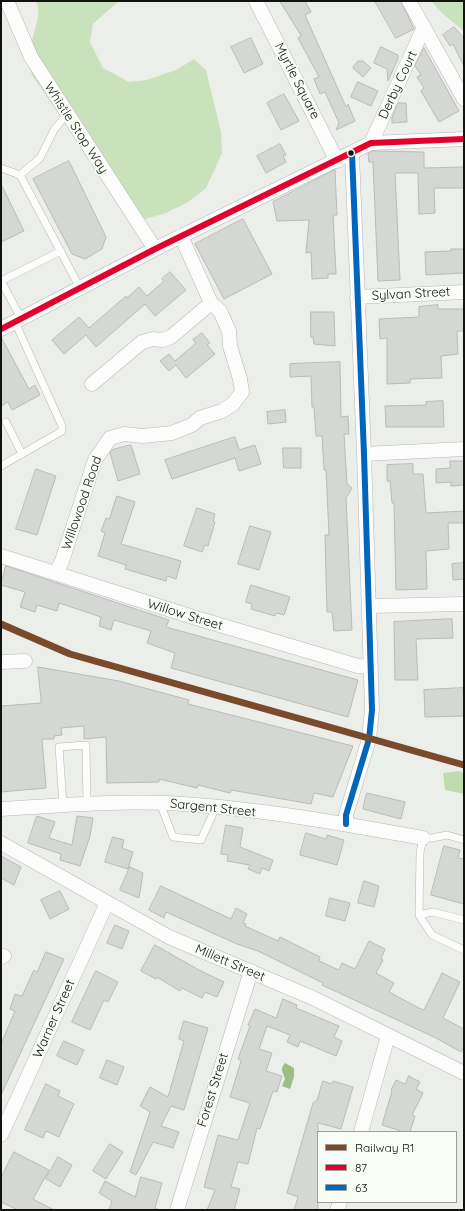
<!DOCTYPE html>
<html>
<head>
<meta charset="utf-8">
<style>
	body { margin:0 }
	#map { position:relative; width:465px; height:1211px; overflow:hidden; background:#eceeea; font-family:Quicksand,sans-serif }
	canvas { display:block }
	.frame { position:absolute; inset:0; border:2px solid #121311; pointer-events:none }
	.legend { position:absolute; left:317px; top:1131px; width:140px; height:72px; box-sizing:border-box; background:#f8fdf5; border:1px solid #9c9f9a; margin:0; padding:5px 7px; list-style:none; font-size:12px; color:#121311 }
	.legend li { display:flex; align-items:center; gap:8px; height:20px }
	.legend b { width:20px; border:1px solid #9c9f9a }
</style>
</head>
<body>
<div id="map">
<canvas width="465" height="1211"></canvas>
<div class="frame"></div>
<ul class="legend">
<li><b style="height:5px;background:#7a4b2a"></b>Railway R1</li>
<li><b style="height:5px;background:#e4002b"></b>87</li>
<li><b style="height:5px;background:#0065bd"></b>63</li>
</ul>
</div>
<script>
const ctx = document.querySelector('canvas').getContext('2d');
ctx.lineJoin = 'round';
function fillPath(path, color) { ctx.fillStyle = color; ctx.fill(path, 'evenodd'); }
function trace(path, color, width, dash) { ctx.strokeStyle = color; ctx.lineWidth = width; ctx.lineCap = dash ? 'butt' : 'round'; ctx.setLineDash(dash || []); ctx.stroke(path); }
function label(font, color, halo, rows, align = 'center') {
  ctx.font = font + ' Quicksand,sans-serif'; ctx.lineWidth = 3.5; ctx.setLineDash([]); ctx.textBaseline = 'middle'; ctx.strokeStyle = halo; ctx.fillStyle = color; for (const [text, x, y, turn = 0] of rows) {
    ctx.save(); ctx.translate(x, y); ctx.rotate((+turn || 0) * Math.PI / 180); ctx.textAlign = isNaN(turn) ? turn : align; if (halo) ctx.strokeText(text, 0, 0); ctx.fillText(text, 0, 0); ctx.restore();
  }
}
fillPath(new Path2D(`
	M36,1H119L93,24L90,42L103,68L129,82L147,80L176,70L194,59L206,70L221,132L222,153L206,188L188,202L166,213L145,219L128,212L99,159L69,128L32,75L28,61L30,48L38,18V7Z
	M431,1H464V31L443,14Z`), '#cae2bc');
fillPath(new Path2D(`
	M459,771L464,773V794L445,790L443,773Z`), '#bfdbaf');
fillPath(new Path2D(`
	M285,1063L294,1068V1077L290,1089L282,1086L285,1079C283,1071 279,1070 285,1063Z`), '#9dbe89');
const building = new Path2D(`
	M280,1H305L311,12L305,15L346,107L348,104L355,121L336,130L339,123L325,92L320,94L314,79L319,77L298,38L301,36Z
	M375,1H401L414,29L396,38Z
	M454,27L464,38V66L453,44L450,46L443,35Z
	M251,38L263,64L244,73L231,47Z
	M381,47L398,55V59L388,81L387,69L374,63Z
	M424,48L459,111L439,122L421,91L424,88L417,77L421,75L415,66Z
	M358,61H363L371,68L363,77L353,68Z
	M358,82L378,91L371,106L351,97Z
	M284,94L299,121L281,130L267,103Z
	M398,103H406L407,122L392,123V118Z
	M280,144L286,155L283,156L286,162L266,173L257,156Z
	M373,151L424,152V168L464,167V188H434L435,213L419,214L418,173H395L400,280L378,281L373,162H369L368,154Z
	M69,161L106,237L102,249L85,259L72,254L33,179Z
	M335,170L337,215H333L336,274H328V278L312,279L311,252L306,253L309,220L277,221L273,202Z
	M1,184L24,231L1,242Z
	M243,219L272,274L224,299L195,244Z
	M451,249H464V273L426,275L425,252L451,251Z
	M170,272L186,290L155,316L145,304L96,347L86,335L64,354L52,340L79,317L89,328L126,296L127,298L139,287L147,296L164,281L162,279Z
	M438,305V309H464V331H457L458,354L441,356L442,378L410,379V383L387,384V338L380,339L379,319L419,317V307Z
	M311,312H334L335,346L314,344L313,337H311Z
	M202,333L210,343L207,345L215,354L186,378L176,365L169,371L160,361L169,354L175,361L196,343L193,340Z
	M1,337L29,389L35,385L40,395L12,410L8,402L1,406Z
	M340,362L341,417L348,416L349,434H344L347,484L352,488L346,498L352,630L334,631L332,612H327L325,535H329L326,470H324L322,436H316L314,407H312L311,376L290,377V364Z
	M443,401L444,427H386L385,406L426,405V402Z
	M285,410L286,422L268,424L267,412Z
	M235,437L239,450L255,445L261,464L239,471L235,458L172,479L165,460Z
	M131,445L140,474L118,481L110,453L112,450Z
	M283,448H301V468H284Z
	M450,461H464V485L451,486V482L436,483V469L450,468Z
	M413,464V474H423L426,513L464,511V523H448L449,549L426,551L427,589L396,590L394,503H392L390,481H387V465Z
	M36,469L56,476L37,535L16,529Z
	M117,496L135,502L121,544L181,561L176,579L167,576L166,581L125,569L126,565L98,556L105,533L101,531L106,518L109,519Z
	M197,508L215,514L213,521L215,522L208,546L205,545L202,552L184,546Z
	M250,526L271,532L259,570L238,564Z
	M464,563V579L453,580L452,564Z
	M6,566L169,620L166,627L358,680L348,717L171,668L175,653L147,643L151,631L114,620L111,630L99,626L101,617L59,603L57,611L37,605L35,612L20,607L25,592L1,585Z
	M251,585L290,597L284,615L276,613L275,616L251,609L252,604L246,602Z
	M452,619L453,638L416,639L418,680H395L394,622Z
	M38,667L119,681L189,700L188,704L353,746L333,797L314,793L311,804L231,790L230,793L198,785L197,788L159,779V782L107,783L106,737L84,739V726L61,728L62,735L54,736V739H42L46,788L1,792V706L41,703Z
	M463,688L464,716L425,717L424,690Z
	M367,793L405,802L401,819L363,809Z
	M37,816L55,822L49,838L72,845L77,816L93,818L90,836L80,866L60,860L61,854L28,843Z
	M226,825L243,828L240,847L273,860L269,871L262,868L260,874L248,869L250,865L227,861L228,855L221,854Z
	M306,833L326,839L327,835L344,840L337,865L300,855Z
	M113,837L124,840L122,848L133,852L128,869L105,862Z
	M444,846L460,850L458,858L464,859V904L431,895Z
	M1,856L21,867L14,885L1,878Z
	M130,867L143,873L139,898L120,890Z
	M364,881L379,886L374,907L358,903Z
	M161,886L231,919L236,908L247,914L243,923L246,924L245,926L278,941L280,937L320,957L319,961L339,970L342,963L355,969L369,941L385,949L381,959L383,960L376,973L394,983L389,992L419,1008L424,1010L442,973L460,982L443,1018L464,1029V1046L461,1052L436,1038L322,985L323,983L258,951L237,944L166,912L164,918L149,910Z
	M60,891L69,909L50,919L41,900Z
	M330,898L350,903L345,921L326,916Z
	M115,925L129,931L122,949L107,943Z
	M155,945L199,970L224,982L217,997L205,992L202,998L182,988L180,991L157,977L156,979L141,971Z
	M46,952L64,959L1,1095V1044L15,1011L10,1009L15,994L22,996L34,970L37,972Z
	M96,971L118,982L108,1002L104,1000L90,1030L72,1022Z
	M283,999L297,1005L296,1008L339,1026L334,1037L342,1041L336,1056L300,1041L298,1047L287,1042L290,1035L267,1026L259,1049L272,1053L266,1071L282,1076L277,1092L273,1091L260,1129L257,1128L248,1164L238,1162L231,1187L240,1189L234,1210H207L215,1190L204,1187L218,1135L238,1140L250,1103L230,1097L241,1061L238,1059L250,1026L248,1025L255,1009L276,1018Z
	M184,1021L208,1028L184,1110L171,1106L161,1126L179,1132L173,1148L153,1142L136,1175L130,1172L150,1112L140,1106L150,1087L168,1097L184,1041L179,1039Z
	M64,1041L84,1050L77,1065L57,1056Z
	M107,1060L124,1067L117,1085L100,1078Z
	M409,1076L420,1082L416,1089L423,1093L412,1115L415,1116L410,1132H404L382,1125L392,1091L391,1090L396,1080L405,1084Z
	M323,1081L332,1084L333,1081L353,1087L341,1129L318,1123V1210H294L298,1197L287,1193L313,1103L317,1100Z
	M46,1084L60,1091L58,1096L74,1104L59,1137L46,1131L43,1138L25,1130Z
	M110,1144L123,1152L106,1179L93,1171Z
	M14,1152L49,1170L33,1199L54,1210H18L1,1202V1178Z
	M58,1157L72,1165L60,1187L46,1179Z
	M141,1177L162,1183L155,1208L159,1210H109L112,1201L99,1193L105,1181L135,1197Z`);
fillPath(building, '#d5d7d4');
trace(building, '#b9bbb8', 1);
const lane = new Path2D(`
	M67,114L54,130L40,158L20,175L80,288
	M1,168L20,175
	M1,281L61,251
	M1,281L21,318
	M6,422L22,454
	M1,466L62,431V426L15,322
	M160,803L173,837L201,840L216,807
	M63,805L59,747L86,745L87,803
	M464,840L447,835L432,838H423L420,853L419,915L432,935L464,950
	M419,915L433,912L464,920`);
const street = new Path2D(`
	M7,1L31,57L155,249
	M256,1L337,161
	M409,1L464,99
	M371,143L424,27
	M357,297L464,292
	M1,329L155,249L371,143L464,139
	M92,384L142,342L153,339L162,340L171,337L211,303
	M364,454L464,449
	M1,556L196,618L358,666L371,667
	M56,573L62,561L95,460L110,438L124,434L143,436L172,433L192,425L200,418L222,411L233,404L242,392L240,379L230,346L229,331L220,311L211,303L181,236
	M369,606L464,604
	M1,662L25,661
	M1,809C62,805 122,800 183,804C263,809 344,824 423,838
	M346,824V815L369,739L372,710L364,454L352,153
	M1,843L169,937L313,998L464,1073
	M1,957L4,956
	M361,1132L388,1036
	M1,1135L107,903
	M177,1210L251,971
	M337,1210L340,1202`);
trace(lane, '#b6b8b5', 8);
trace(street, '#b6b8b5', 15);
trace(lane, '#fcfcfc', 7);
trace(street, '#fcfcfc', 14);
trace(new Path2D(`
	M1,329L155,249L371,143L464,139`), '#e4002b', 6);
trace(new Path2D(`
	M346,824V815L369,739L372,710L364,454L352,153`), '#0065bd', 6);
trace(new Path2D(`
	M1,624L70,654L464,765`), '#7a4b2a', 7);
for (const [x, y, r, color] of [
	[351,153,3.5,"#121311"]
]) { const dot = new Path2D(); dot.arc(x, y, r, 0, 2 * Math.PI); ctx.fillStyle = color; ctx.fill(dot); trace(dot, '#f8fdf5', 1.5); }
label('13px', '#121311', '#f8fdf5', [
	["Myrtle Square",297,81,63],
	["Derby Court",398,85,-65],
	["Whistle Stop Way",76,128,57],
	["Sylvan Street",411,294,-3],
	["Willowood Road",82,503,-71],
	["Willow Street",185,615,17],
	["Sargent Street",213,808,6],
	["Millett Street",230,963,23],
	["Warner Street",54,1019,-66],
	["Forest Street",213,1090,-73]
]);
</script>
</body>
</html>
